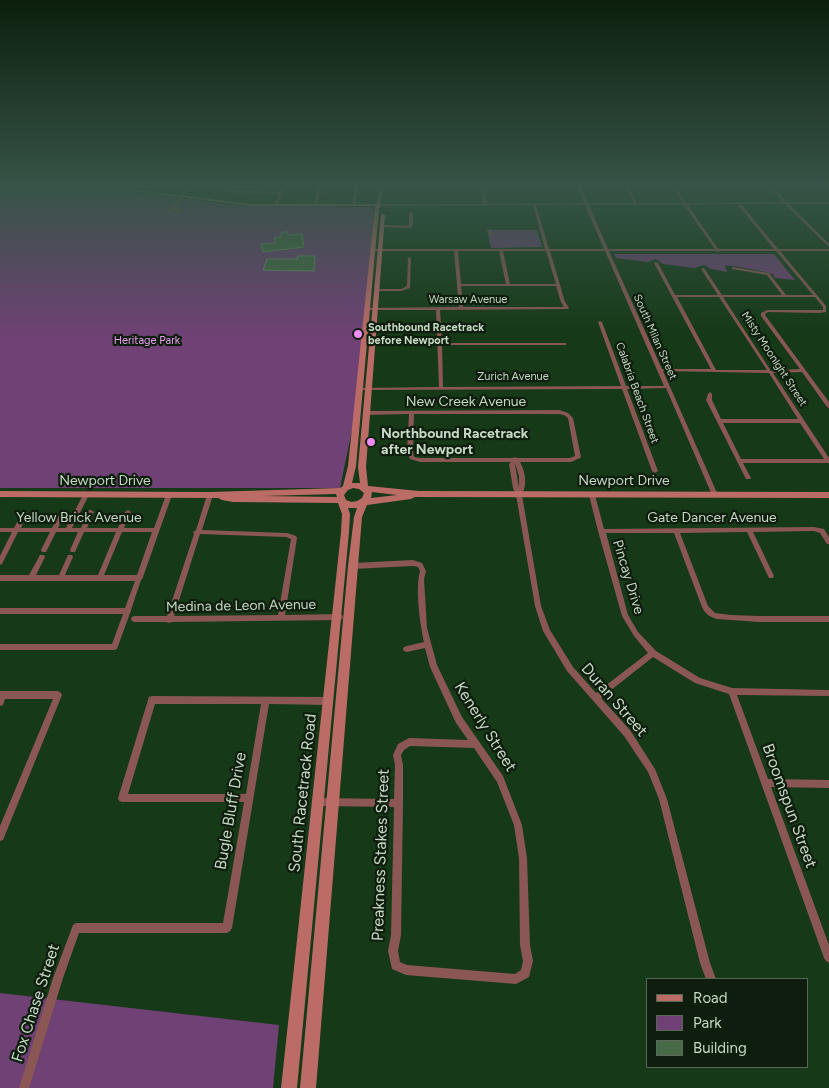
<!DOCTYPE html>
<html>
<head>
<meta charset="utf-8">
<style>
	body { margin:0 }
	#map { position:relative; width:829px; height:1088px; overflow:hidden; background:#163917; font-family:Figtree,sans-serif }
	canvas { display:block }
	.legend { position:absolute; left:646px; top:978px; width:162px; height:90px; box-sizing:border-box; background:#0e1d0d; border:1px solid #576856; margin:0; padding:6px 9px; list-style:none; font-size:15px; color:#c5d9c4 }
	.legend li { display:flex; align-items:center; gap:10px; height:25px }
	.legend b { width:25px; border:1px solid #576856 }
</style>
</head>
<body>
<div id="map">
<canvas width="829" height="1088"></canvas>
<ul class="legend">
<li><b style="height:6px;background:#bc6c67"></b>Road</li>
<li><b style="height:14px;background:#704175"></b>Park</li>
<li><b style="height:14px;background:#476b46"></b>Building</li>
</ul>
</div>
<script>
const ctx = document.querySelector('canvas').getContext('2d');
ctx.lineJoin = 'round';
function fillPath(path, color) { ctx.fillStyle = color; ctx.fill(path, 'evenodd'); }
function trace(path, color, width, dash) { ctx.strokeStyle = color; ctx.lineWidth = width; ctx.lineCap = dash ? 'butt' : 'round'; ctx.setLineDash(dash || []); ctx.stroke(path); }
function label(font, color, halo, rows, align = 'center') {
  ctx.font = font + ' Figtree,sans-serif'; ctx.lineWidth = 4.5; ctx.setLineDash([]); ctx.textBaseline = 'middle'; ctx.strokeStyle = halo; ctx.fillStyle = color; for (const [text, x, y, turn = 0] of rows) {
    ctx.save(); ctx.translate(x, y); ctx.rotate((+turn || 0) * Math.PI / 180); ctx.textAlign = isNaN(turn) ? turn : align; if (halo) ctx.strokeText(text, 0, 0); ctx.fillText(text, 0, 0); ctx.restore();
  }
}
fillPath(new Path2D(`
	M0,187H94L240,206L374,207L368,303L359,396L340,488H0Z
	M487,230H537L542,247L491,248Z
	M614,254H774L795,280L775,278L773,274C768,272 729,264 725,266L727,272L711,269L704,265L695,268L663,264L656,259L648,262L616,258Z
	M0,993L279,1025L273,1088H0Z`), '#704175');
trace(new Path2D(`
	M376,187V191
	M395,206L580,205`), '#193e96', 1);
const building = new Path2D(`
	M287,232L288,235L302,234L304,247L263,252L261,244L276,243L274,238L281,237V233Z
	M298,256H315L314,271L263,270L267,259H297Z`);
fillPath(building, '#476b46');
trace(building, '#6a9069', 1);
fillPath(new Path2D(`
	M187,187H190L176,207L182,210V212L174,215L166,213V211L171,209ZM176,209L178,211L174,213L170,212Z
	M224,187H228L227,190H228L279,192L280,187H284L278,205L276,206L274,205L278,194L227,192L223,190Z
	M318,187H322L318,203L316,204L314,203Z
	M355,187H359L356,203L354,204L352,203Z
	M480,187H484L487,204L584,203L577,187H581L588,203H634L625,187H628L637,203H683L673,187H676L686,203L783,202L769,187H772L787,202H829V204H789L829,244V247L785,204H741L778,249H829V251H780L826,306V312L819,313L768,312L765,314V315L829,402V408L827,407L802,372L773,373L829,458V463H743L751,478L750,479H746L706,400L708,394L710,392L712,394V400L721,419H798L769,373L663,371L718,495L715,497L712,495L666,388L627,389L658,471L655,473L652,471L622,389L358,390V388H360L439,387L436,310H368L366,309L367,308L459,307L454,251H372V249H545L533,205L384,206L382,205L384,204H483ZM737,204L774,249H718L688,205ZM536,205H585L604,249H549ZM589,205H684L715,249H608ZM458,251H499L506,284H461ZM503,251H546L556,284H510ZM550,251H605L664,386H626L602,322L600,321L598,322L621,386L443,387L442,345H566V343H442L440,310L568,309L569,308L565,302ZM609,251H716L718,252L720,251H776L813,295H786L769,273L733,267H732V269L767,275L782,295H722L704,268H703L701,269L718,295H675L658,263L655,262L654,263L711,369H662ZM461,286H556L561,302L564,307H463ZM677,297H719L767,370H716ZM723,297H815L823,307V310H767L761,313V316L800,369L771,371ZM723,423H800L824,459H741Z
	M411,212L413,213V225L410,228L382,227L380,226L382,225L408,226L409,225V213Z
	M489,229L492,230V235L489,234Z
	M408,257L411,258L410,288L401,291H375V289H401L407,286Z
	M559,410L568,413L573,418L581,457L580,458L571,462H520C526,473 527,484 522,495L541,606L550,630L573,667L596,693L648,653L634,636L622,616L598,531L589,495L590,494H594L595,495L604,529L814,527L824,529L829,537V544H827L820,533L814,531L753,532L774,576L773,578H769L768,576L747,532L680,533L708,606L715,613L731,615L759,616H829V622H759L717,619C710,617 705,614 702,607L674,533H606L628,615L638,632L656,651L700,678L732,688L829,690V696L737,695L768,779L829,780V788L771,787L829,945V963L826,961L824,958L729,694L695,683L653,657L601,698L630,730L655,769L667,799L710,963L716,979H706L700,963L659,799L648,772L624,736L567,671L543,631L535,606L516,495L513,488L509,464L511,462H420L410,459L407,452L409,414L366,415L363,413L366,411ZM414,414H559L564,415L568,418L575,456L570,458H517L515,457L513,458H420L414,457L413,452ZM515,463L519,476V488L515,464Z
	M86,493L89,495L72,528H81L89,510H91L94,512L87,528H118L125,512L128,510L131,512L124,528H154L166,495L169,493L172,495L143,577V578L141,580L131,610V611L130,613L117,649L114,650H0V644H112L123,614H0V608H125L135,581H0V575H29L40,555H44L45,557L36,575H59L68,555H72L73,557L65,575H98L116,532H84L75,552H71L70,550L78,532H56L46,552H42L41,550L50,532H18L2,564L0,565V556L12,532H0V528H14L23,511H25L28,513L21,528H52L61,510H63L66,512L58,528H66L83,495ZM122,532H152L137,575H104Z
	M210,493L213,495L202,530L287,533L296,536L297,538L285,615L340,614L342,615L343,617L342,619L340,620L172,622L169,623L166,622H134L132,621L131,619L132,617L134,616H167L194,534L193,532L196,530L207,495ZM200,534L286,537L291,539L278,615L174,616Z
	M413,560L422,563L426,571L424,579L427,628L437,665L462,717L503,776L522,825L527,858L530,945L533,961L529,977L516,984L406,975L392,969L388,951L391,935L394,807L318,806L315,805L314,802L315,799L318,798L394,799L395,765L393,755L398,744L409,738L468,740L456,723L430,667L425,648L407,652L404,651L403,649L404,647L407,646L424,642C420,624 415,589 420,571L418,567L413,566L353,569L351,568L350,566L351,564L353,563ZM410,746L474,748L497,782L514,825L519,858L520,945L523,961L521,970L515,974L407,965L400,962L398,951L401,935L403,803V765L401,755L404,750Z
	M0,691H58L61,693L62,695L3,840L0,841V826L53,699H5L3,705L0,706Z
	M152,696L329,697L332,698L333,701L332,704L329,705L269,704L232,928L230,931L227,933H79L63,978L29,1088H19L53,978L73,925L76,923H223L244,802H122L119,801L118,798L148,700L149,697ZM155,704H261L246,794H128Z`), '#8a5754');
fillPath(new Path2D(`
	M100,187H114L250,204H376L380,187H384L380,204L386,205L380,206L379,208L356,466L352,483H360L358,467L381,215L383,214L385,215L366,467L368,486L419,491L829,492V498L415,497L411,499L367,505L362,517L358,566L316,1088H300L348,566L354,517L357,508H348L350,514L349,532L297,1088H281L341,532L342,514L338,503L233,502L222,500L218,498L0,497V491L210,492L340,488L343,486L348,466L375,206H250ZM353,488L359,489L364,493L362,498C357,502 352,503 346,500L344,495L348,490ZM372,492L397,495L371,498ZM336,494L337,497L262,496Z`), '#bc6c67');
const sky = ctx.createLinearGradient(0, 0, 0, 339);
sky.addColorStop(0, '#0c1f0d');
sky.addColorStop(0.55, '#365447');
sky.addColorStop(1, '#36544700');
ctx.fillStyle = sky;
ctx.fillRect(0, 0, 829, 339);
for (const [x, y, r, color] of [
	[358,334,5,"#ee8bf8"],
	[371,442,5,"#ee8bf8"]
]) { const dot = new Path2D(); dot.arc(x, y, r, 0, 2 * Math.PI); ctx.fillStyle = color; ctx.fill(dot); trace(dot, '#0e1d0d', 2); }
label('11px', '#c5d9c4', '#0e1d0d', [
	["Warsaw Avenue",468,300],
	["South Milan Street",655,337,66],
	["Misty Moonlght Street",774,359,57],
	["Zurich Avenue",513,377],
	["Calabria Beach Street",637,393,70]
]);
label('bold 11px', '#c5d9c4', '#0e1d0d', [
	["Southbound Racetrack",368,328],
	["before Newport",368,341]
], 'left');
label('11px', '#ef9ff6', '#0e1d0d', [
	["Heritage Park",147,341]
]);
label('14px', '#c5d9c4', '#0e1d0d', [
	["New Creek Avenue",466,402],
	["Newport Drive",105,481],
	["Newport Drive",624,481],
	["Yellow Brick Avenue",79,518],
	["Gate Dancer Avenue",712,518],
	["Pincay Drive",628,577,73],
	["Medina de Leon Avenue",241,606,-1]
]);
label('bold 14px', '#c5d9c4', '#0e1d0d', [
	["Northbound Racetrack",381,434],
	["after Newport",381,450]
], 'left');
label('16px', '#c5d9c4', '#0e1d0d', [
	["Duran Street",614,700,49],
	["Kenerly Street",485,727,58],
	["South Racetrack Road",303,793,-84],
	["Broomspun Street",789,806,70],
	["Bugle Bluff Drive",231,811,-80],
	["Preakness Stakes Street",381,855,-88],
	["Fox Chase Street",36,1003,-72]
]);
</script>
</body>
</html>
